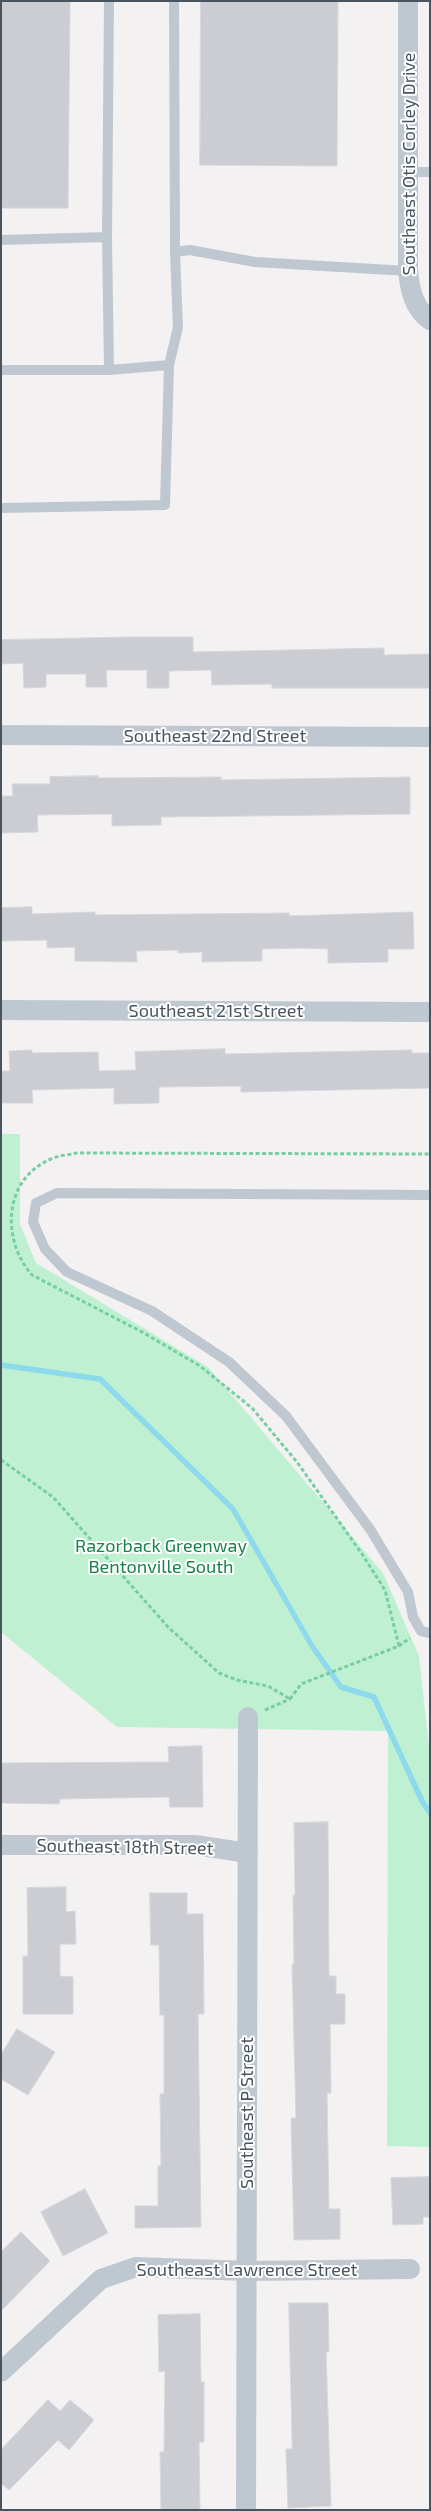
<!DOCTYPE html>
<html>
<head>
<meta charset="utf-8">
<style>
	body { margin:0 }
	#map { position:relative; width:431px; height:2511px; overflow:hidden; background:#f3f1f1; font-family:"Exo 2",sans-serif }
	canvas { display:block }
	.frame { position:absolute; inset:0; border:2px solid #49545f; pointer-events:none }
</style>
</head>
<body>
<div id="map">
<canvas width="431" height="2511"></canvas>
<div class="frame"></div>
</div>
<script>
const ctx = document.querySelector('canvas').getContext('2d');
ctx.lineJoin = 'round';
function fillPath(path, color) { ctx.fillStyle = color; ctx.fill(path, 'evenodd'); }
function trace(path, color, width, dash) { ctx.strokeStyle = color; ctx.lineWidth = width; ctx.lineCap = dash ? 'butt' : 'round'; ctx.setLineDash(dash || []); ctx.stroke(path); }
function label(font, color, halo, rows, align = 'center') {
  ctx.font = font + ' "Exo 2",sans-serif'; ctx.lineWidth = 4; ctx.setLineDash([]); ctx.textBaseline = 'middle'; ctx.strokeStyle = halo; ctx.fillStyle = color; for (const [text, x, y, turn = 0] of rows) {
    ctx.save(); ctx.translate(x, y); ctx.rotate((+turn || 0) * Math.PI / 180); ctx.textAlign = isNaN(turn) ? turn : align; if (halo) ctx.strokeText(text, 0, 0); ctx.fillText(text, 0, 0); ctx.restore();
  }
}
fillPath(new Path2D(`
	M1,1134H20V1224L36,1263L208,1367L383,1573L419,1656L430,1756V2147L387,2146L388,1731L117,1727L1,1632Z`), '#c0f0d2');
trace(new Path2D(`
	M1,1365L100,1379L233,1509L312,1646L341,1687L374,1697L422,1801L430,1813`), '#8edaed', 5.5);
const building = new Path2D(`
	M1,1H70L68,208H1Z
	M201,1H338L337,166L200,165Z
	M131,637H193V652L384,648V655L430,654V688H272V684L212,685L211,670L169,671V688H147V670H106L107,687H86V674H46V687L24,688L23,663L1,664V640Z
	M98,776V778L221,777V780L410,777V814L161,817V825L112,826V814L37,815L38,832L1,833V796H13L12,784H50V777Z
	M32,907V914L95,912V915L289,913V916L413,912L414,949H388V962L328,963V949L304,948L262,949V961L202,962V952L178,953V950L136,951L137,962L75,961V947L47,948V940L1,941V908Z
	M225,1049V1054L412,1050V1053H430V1088L241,1092V1086L159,1087V1103L114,1104V1088L32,1090L33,1103H1V1071H10L9,1051L32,1050V1053L98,1052L99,1071L136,1070L135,1052Z
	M202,1746L203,1807H170L169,1797L60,1799L59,1804L1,1803V1763L169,1762L168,1747Z
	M328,1822L329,1976H336V1994H345V2024H330L331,2093H327L329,2209H340V2239L294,2240L291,2118H296L292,1964H294L293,1895H295L294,1823Z
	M66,1887V1912L75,1911L76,1944H60V1976L73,1977V2014H23V1956H28L27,1888Z
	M150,1893H187V1914H203L204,2014H198L201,2227L135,2228V2206H158V2166H161L160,2094H164V2015H160L159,1945H151Z
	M17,2029L55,2052L28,2095L1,2079V2055Z
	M430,2177V2217H423V2224L393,2225L391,2178Z
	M85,2189L108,2233L63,2256L41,2212Z
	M21,2232L50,2261L1,2311V2252Z
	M289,2303H328L329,2352H326L331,2506L288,2508L286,2449H292Z
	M200,2314L201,2382H204V2442H199L200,2510H161L160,2452H164L165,2371L159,2372L158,2315Z
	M48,2400L60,2411L70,2400L94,2420L69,2450L58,2440L9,2490L1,2483V2450Z`);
fillPath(building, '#cbcdd3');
trace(building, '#d5d7dc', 1);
trace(new Path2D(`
	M1,1460L53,1497L168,1627L219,1673L237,1680L268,1686L290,1699
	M399,1646L385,1590L362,1554L297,1462L252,1408L200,1366L144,1333L32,1275C1,1240 3,1179 51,1159C59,1155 69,1155 77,1153L430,1154
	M290,1699L301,1684L399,1646L410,1638
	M265,1710L290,1699`), '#78cea3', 3, [4, 2.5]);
trace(new Path2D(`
	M174,1L175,252
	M409,172H430
	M1,240L107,237
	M1,370H109L169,365L178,327L175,252L190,250L255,262L408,271
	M109,370L107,237L109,1
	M1,508L165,505L169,365
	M430,1195L57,1193L36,1203L33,1222L45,1249L67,1272L152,1311L229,1362L286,1416L370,1529L408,1592L413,1617L421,1631L430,1633`), '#bfc8d0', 10);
trace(new Path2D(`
	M408,1V271C410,289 413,308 430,320
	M1,735L430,737
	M1,1010L430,1012
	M1,1845H195L248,1853
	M1,2372L101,2279L136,2267L247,2271L410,2269
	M246,2510L248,1717`), '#bfc8d0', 20);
label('18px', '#49545f', '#fff', [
	["Southeast Otis Corley Drive",409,164,-90],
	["Southeast 22nd Street",215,736],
	["Southeast 21st Street",216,1011],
	["Southeast 18th Street",125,1847,1],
	["Southeast P Street",247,2113,-90],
	["Southeast Lawrence Street",247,2270]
]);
label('18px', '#17824c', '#fff', [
	["Razorback Greenway",161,1546],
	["Bentonville South",161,1567]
]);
</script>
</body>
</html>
